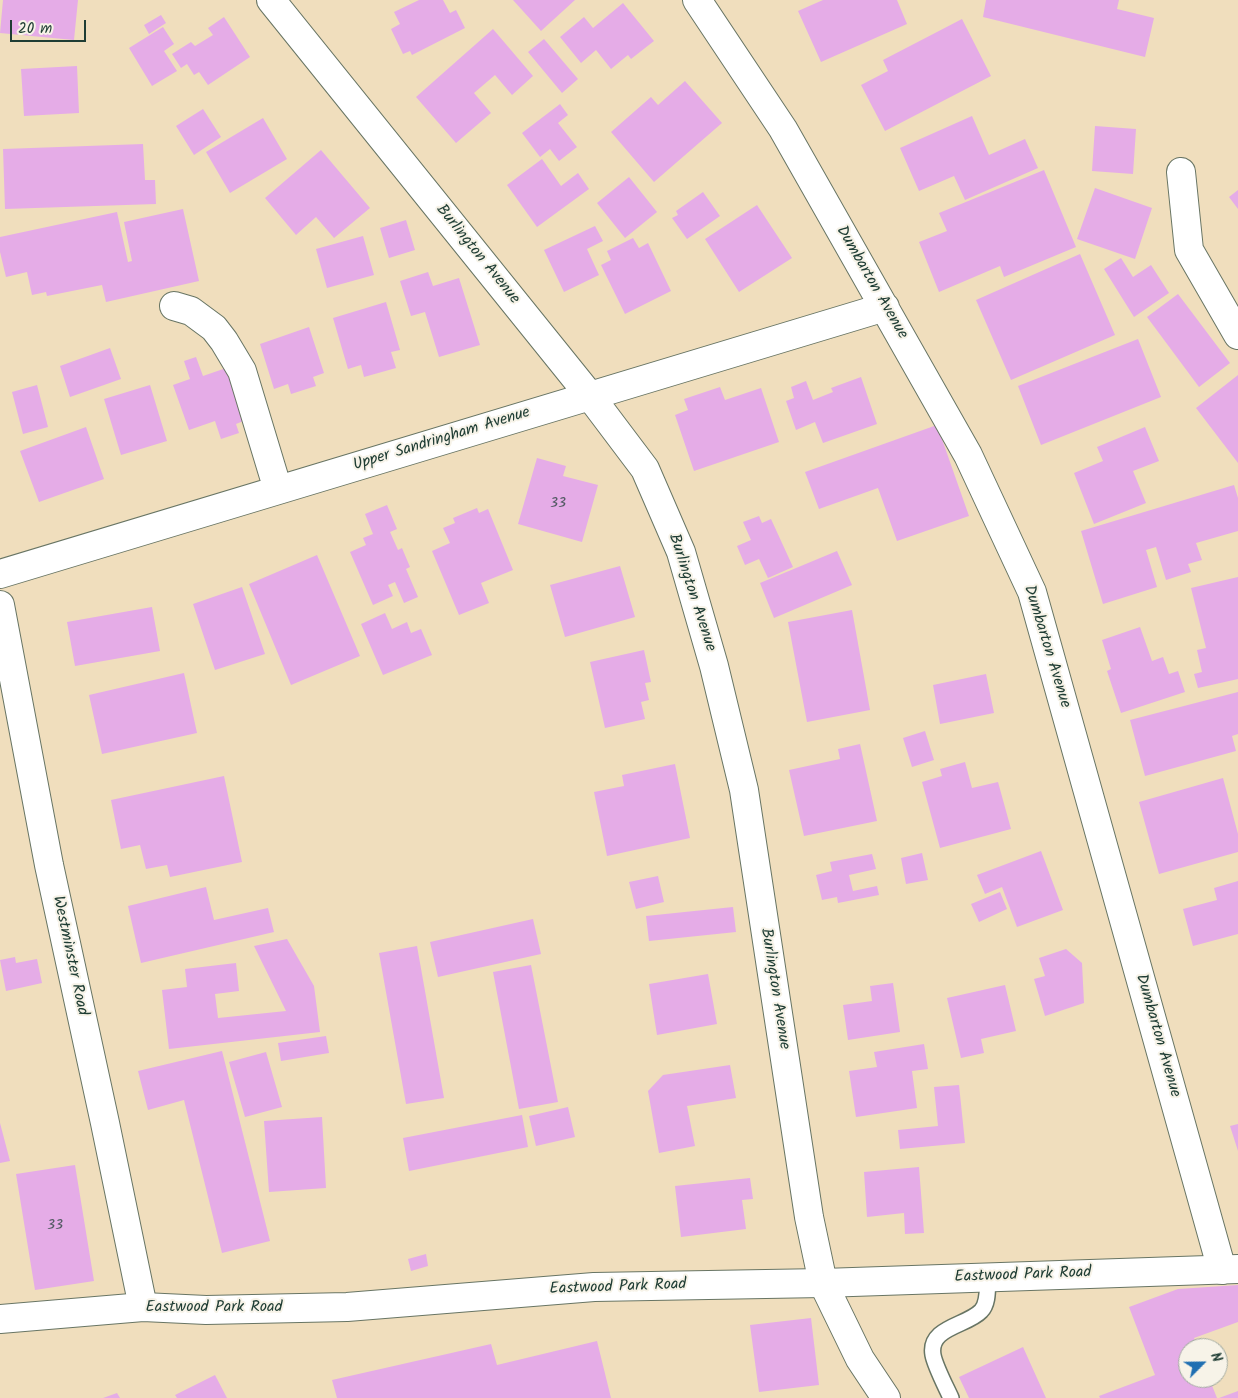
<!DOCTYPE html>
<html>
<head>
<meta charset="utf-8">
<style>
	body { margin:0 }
	#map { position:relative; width:1238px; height:1398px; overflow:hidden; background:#f0debd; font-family:Kalam,sans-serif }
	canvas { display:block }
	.north { position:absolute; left:1178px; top:1338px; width:50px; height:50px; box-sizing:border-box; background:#f7f3e8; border:1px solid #a1aaa0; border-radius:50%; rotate:67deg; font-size:14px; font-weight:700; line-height:20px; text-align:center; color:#1f3d34 }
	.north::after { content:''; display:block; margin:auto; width:18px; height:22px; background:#1f6fb2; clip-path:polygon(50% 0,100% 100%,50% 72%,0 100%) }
	.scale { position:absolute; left:10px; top:20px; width:76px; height:22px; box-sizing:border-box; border:2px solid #1f3d34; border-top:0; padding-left:6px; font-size:15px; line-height:18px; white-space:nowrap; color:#1f3d34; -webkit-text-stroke:4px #f7f3e8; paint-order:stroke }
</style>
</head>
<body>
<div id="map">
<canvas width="1238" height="1398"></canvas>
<div class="north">N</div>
<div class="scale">20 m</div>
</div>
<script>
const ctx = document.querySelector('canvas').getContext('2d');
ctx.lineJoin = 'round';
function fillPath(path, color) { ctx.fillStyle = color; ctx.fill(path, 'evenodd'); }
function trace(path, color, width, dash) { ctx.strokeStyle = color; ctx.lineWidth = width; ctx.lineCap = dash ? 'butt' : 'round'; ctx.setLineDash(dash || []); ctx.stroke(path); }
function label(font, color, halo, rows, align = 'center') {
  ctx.font = font + ' Kalam,sans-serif'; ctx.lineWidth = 4; ctx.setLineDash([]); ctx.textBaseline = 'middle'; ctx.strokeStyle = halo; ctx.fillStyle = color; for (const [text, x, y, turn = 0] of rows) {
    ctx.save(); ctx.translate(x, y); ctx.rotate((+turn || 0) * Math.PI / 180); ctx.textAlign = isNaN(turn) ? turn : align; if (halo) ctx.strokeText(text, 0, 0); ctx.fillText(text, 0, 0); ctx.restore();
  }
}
fillPath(new Path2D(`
	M3,0H78L74,40L0,33Z
	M419,0H443L450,13L456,10L465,28L412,55L410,51L403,54L391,29L400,24L394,12Z
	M513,0H575L541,31Z
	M823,0H897L907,24L821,62L798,11Z
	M986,0H1119L1117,9L1154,18L1145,57L983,17Z
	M623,3L654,41L631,59L628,55L611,69L596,50L581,63L560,37L584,17L593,28Z
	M161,15L166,23L149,34L144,25Z
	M224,17L250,57L208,85L199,72L194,75L187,64L181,68L172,54L191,42L195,46L213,35L208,28Z
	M962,19L991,76L885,131L861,85L888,71L883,60Z
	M163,27L174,44L164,51L177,71L152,86L129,48Z
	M493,29L533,76L512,95L495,75L474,93L491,113L456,143L416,97Z
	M544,39L578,79L562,93L528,52Z
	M77,66L79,113L24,116L21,69Z
	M685,81L722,123L654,182L611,132L651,97L658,105Z
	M560,104L568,115L558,123L577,147L559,161L550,149L540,157L522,133Z
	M203,109L221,137L194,155L176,126Z
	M972,116L989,155L1025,139L1038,168L965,200L954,176L919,191L900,148Z
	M263,118L287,159L230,193L206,152Z
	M1095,126L1136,129L1133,174L1092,171Z
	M143,144L145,180H155L156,204L5,209L3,149Z
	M321,150L370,208L334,238L316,217L296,235L265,198Z
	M542,159L561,186L578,173L589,189L537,227L507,185Z
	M1044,170L1076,247L1004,277L1000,266L939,292L919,242L947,231L939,213Z
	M629,177L657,212L625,238L597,203Z
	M1095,188L1152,208L1135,259L1077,239Z
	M1238,190V209L1229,197Z
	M703,192L720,216L687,239L672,218L678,215L676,211Z
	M757,205L792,258L739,292L705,239Z
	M183,209L199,281L106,302L102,285L47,296L46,292L32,295L27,272L6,277L0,252V237L117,212L128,262L132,261L124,222Z
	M406,220L415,250L389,258L380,228Z
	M595,226L603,241L587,249L599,275L564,292L544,250Z
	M363,236L374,275L327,288L316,249Z
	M633,238L639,248L648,243L671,291L625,314L601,265L611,260L607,251Z
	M1080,254L1115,335L1011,380L976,300Z
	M1121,258L1133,277L1151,265L1169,293L1134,317L1104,269Z
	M428,272L433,286L459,278L480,345L439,357L425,312L411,316L400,281Z
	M1178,294L1230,363L1199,387L1147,317Z
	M386,302L400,350L391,352L396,368L364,377L361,365L348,369L333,318Z
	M309,327L324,373L313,377L316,386L291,394L288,384L274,389L260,344Z
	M1138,339L1161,397L1041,445L1018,386Z
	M110,348L121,379L70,397L60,366Z
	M196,357L203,376L232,366L251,418L236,424L239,433L221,439L215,421L189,430L173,385L190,379L184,361Z
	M1238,375V463L1196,408Z
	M861,377L877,424L823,443L815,422L796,430L786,401L794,398L791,387L806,381L813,400L833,392L831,388Z
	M37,385L48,427L23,434L12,392Z
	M150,385L167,441L121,455L104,399Z
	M720,387L725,400L761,388L779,442L694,471L675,415L688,410L684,399Z
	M937,425L969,516L897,541L878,488L819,509L805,472Z
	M86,427L104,479L39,502L20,451Z
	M1145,427L1159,461L1133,471L1146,503L1094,524L1074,473L1103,461L1097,447Z
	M537,458L566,466L563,476L598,485L582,542L518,524Z
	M1234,485L1238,498V531L1196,543L1202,560L1188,564L1191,572L1166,580L1156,547L1146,550L1157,587L1103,604L1081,531Z
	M387,505L397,529L390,532L398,550L402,548L410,567L406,569L418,597L404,603L395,582L388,585L393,596L373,605L350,552L366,545L363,538L373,534L365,514Z
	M477,508L479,513L488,509L513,570L481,583L489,603L459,615L432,551L450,543L443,528L455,523L453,518Z
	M759,516L762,523L771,519L793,567L768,578L759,559L745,565L737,546L751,540L743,522Z
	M837,551L852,585L774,618L760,583Z
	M317,555L360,656L291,685L249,584Z
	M620,566L635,617L565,637L550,585Z
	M1238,577V679L1198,688L1194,674L1202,672L1197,650L1206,648L1191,588Z
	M242,587L265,654L215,670L193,604Z
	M152,607L160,651L75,666L67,622Z
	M852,610L870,710L807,722L788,622Z
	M385,613L392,629L407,622L411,633L421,629L432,655L383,675L361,624Z
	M1140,627L1152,661L1163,657L1169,674L1178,671L1185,692L1121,713L1107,671L1111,669L1102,640Z
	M644,650L651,682L645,683L649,700L641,702L645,719L605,728L590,662Z
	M184,673L197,733L102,754L89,695Z
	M986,674L994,713L940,724L933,685Z
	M1238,692V734L1232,736L1236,751L1145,776L1130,720Z
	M925,731L934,760L912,767L903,738Z
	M860,744L877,821L804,836L789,770L840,759L838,749Z
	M965,762L972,788L998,782L1011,829L940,848L922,782L942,776L940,769Z
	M675,764L690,838L607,856L594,792L624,786L622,775Z
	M224,776L242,862L170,877L167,865L146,869L140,845L121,849L111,800Z
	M1223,778L1238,834V852L1159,874L1139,802Z
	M1041,851L1063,910L1017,927L1002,887L985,894L977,875Z
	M922,853L928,880L906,884L901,858Z
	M872,854L876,869L849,875L853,891L877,886L879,895L838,903L837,897L822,900L816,875L832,871L830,862Z
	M658,876L664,902L636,909L629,882Z
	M1238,881V934L1193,946L1183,909L1217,900L1214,888Z
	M206,887L214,920L268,908L274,932L141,963L128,906Z
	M1000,892L1007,909L979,922L971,904Z
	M733,907L736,932L649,941L646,916Z
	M533,919L541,954L438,977L430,942Z
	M287,939L314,986L320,1032L169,1049L162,990L187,987L185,969L236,963L239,991L215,994L218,1018L286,1011L254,946Z
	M417,946L444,1098L406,1104L379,953Z
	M1066,949L1082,963L1084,1003L1045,1016L1034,979L1045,976L1039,958Z
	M15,957L16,963L37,959L42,983L6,991L0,960Z
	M531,965L558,1102L519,1109L493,972Z
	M708,974L717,1024L657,1035L649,984Z
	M893,983L900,1032L848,1040L843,1005L872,1001L870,986Z
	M1005,985L1016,1031L981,1039L984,1053L961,1058L947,998Z
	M326,1036L329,1053L281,1061L278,1043Z
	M924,1044L928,1069L912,1071L917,1108L856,1117L849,1071L877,1067L874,1052Z
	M222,1051L270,1241L222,1253L184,1100L148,1110L138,1071Z
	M266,1052L282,1107L245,1117L229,1062Z
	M730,1065L736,1098L687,1106L695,1146L659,1153L648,1091L663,1075Z
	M959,1085L965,1143L900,1149L898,1130L938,1126L934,1087Z
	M568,1107L575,1137L536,1146L529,1116Z
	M522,1115L528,1147L409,1171L403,1138Z
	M322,1117L326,1188L269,1192L264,1121Z
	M0,1123L10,1161L0,1163Z
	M1238,1124V1151L1230,1126Z
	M75,1165L94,1281L35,1290L16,1174Z
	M919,1167L924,1233L905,1234L904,1213L867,1217L864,1172Z
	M750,1178L753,1199L742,1200L746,1229L681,1237L675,1186Z
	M426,1254L428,1266L411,1271L408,1259Z
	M1238,1285V1322L1194,1338L1198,1348H1188V1378H1209L1217,1398H1100L1099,1396L1155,1375L1129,1307L1178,1289Z
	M811,1318L819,1385L759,1392L750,1325Z
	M597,1341L611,1398H337L332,1380L491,1344L497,1365Z
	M1023,1347L1046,1398H969L959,1377Z
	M215,1375L227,1398H177L175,1395Z
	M1238,1391V1398H1219Z
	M117,1393L120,1398H103Z`), '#e5ace7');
const lane = new Path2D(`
	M951,1398C946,1387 935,1366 933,1355C928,1327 967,1326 981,1311C989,1303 987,1287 988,1277`);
const street = new Path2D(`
	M271,0L590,396L645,469L681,552L714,666L744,790L809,1217L823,1283
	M697,0L783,129L968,455L1032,592L1222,1270
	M1181,172L1189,250L1238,335
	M174,306L191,311L214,328L224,341L242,371L278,490
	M0,574L885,307
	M0,605L49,865L105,1123L143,1307`);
const secondary = new Path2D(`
	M823,1283L860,1359L886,1398`);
const primary = new Path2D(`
	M0,1319L143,1307L206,1310L347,1307L594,1287L823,1283L1238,1269`);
trace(lane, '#687564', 18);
trace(street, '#687564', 30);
trace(secondary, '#687564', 30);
trace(primary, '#687564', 30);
trace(lane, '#fff', 15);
trace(street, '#fff', 28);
trace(secondary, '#fff', 28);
trace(primary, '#fff', 28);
label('14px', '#505961', null, [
	["33",558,505],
	["33",55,1227]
]);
label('16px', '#1f3d34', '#f7f3e8', [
	["Burlington Avenue",477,255,51],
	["Dumbarton Avenue",871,283,60],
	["Upper Sandringham Avenue",442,440,-17],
	["Burlington Avenue",691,593,72],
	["Dumbarton Avenue",1046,647,73],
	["Westminster Road",69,956,78],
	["Burlington Avenue",774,989,81],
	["Dumbarton Avenue",1157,1036,74],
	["Eastwood Park Road",1023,1276,-2],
	["Eastwood Park Road",618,1288,-2],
	["Eastwood Park Road",214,1308]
]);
</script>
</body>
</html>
